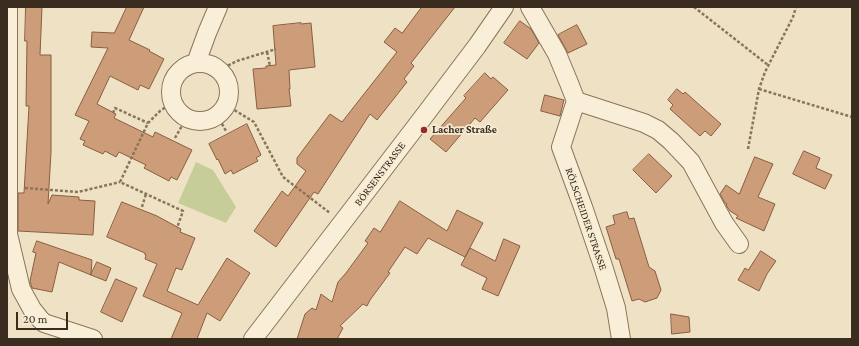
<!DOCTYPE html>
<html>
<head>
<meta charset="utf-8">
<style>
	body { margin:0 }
	#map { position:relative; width:859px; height:346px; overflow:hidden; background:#efe2c4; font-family:"Crimson Pro",serif }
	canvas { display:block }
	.frame { position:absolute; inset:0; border:8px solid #3a2c1e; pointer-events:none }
	.scale { position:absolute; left:16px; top:312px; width:52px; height:18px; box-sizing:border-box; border:2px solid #3a2c1e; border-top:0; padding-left:5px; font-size:12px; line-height:14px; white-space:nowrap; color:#3a2c1e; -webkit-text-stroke:3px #f6ecd4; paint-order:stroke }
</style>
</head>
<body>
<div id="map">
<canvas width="859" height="346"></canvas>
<div class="frame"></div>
<div class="scale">20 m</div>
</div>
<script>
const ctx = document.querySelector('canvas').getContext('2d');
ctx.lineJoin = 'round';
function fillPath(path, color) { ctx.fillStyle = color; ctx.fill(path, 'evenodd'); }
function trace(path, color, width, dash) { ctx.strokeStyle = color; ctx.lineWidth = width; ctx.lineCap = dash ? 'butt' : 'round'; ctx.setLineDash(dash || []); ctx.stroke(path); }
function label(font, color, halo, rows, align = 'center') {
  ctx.font = font + ' "Crimson Pro",serif'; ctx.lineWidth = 3.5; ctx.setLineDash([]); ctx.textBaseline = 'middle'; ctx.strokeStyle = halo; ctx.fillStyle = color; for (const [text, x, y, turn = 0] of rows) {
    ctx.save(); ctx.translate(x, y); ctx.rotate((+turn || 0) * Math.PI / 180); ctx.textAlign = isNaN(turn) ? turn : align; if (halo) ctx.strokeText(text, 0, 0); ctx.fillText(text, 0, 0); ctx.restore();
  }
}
fillPath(new Path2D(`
	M196,162L213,170L236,207L226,223L178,203Z`), '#c7cd98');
const building = new Path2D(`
	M26,7H42L40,55H51V152L48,204L52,195L79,197V200L95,201L93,235L18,231V193H24L29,106H26L27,41H25Z
	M127,7H144L129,40L150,50L149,51L164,59L149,89L140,85L138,90L110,76L97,104L116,114L114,118L153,137L155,132L192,150L177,180L171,177L169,181L144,168L146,165L119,152L116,157L105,151L103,154L83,145L85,141L80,139L89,121L75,115L108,48L91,47L92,32L114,33Z
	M422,7H455L411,63L414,66L404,79L407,82L377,120L370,114L318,194L314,192L276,247L254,231L282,191L288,196L306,171L297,164V158L330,114L342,122L397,52L384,42L395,28L402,33Z
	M520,21L531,29L539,43L527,59L504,43Z
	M301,23V24L311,23L315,67L289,70L290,89H289L291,106L257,109L253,69L266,68V66L276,65L273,26Z
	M577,25L587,44L568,53L558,35Z
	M485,73L491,79L493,77L508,90L480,122L475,118L446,152L430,139L466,98L464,96Z
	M677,89L683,94L685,92L721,124L711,136L705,131L700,136L670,109L673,105L668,100Z
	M545,95L564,100L560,116L541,111Z
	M247,124L261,155L256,158L258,161L233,174L231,170L225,174L218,159L217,160L209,144Z
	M804,151L820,158L816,168L832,175L825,189L793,174Z
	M649,154L672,176L656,193L633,170Z
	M755,157L773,164L758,197L775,204L764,231L736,218L738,216L730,211L726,205L727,204L725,203L720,194L726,185L739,194Z
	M400,201L447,231L457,210L483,223L465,257L428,238L417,254L405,247L388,272L390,273L370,300L367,306L363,304L340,326L343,328L337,339H297L305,314L312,308L316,310L321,294L332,302L338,282L346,273L368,243L365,241L374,228L380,232Z
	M122,202L157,216L181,229L180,232L195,238L182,270L176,268L167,291L198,305L227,258L250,273L220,321L207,313L197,339H171L182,313L143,296L157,264L145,259L146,255H145V253L107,237Z
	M627,212L629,219L634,218L649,267L655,271L661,290L657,298L645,302L639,299L632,301L619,259H616L606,227L615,224L613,216Z
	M504,239L520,246L498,296L482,289L487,278L461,265L470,248L495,261Z
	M37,241L92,260L91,275L59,262L52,292L32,288L30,281L36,253L33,252Z
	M761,251L776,261L767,274L759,291L738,280L745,268L748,270Z
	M97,262L111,268L106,281L91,275Z
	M116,279L137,288L122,322L101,312Z
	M671,314L689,317L690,332L672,334Z`);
fillPath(building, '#cd9d7a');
trace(building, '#895d40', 1);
const street = new Path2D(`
	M8,7V234L21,289L32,309L40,319L44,323L93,339
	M530,7L557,54L569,83L576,101L561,147L583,207L603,266L616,308L621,339
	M196,63L207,33L218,7
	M171 92a29 29 0 1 1 58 0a29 29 0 1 1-58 0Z
	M576,101L644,123L658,130L671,141L691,162L724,223L739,244
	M253,339L421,120L477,46L504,7`);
trace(street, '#8a745a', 20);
trace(new Path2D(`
	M694,7L768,65
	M267,52L270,66
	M219,70L237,61L276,49
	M759,89L852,117
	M173,102L160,111L148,123L120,182L183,211L177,228
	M226,105L254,122L283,177L330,213
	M113,113L115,108L148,123
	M217,115L226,131
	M175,138L187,117
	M748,149L759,89L765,72L793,17L796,7
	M25,188L78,192L120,182
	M142,207L146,194`), '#8a745a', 2.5, [3, 2]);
trace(street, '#f9efd8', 18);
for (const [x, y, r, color] of [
	[424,130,4,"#992a2a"]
]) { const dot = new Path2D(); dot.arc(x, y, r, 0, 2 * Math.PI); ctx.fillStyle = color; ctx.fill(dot); trace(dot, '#f6ecd4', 1.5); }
label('bold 11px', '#3a2c1e', '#f6ecd4', [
	["Lacher Straße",432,130]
], 'left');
label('11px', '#3a2c1e', '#f6ecd4', [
	["BÖRSENSTRASSE",380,174,-53],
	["RÖLSCHEIDER STRASSE",586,219,71]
]);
</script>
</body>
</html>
